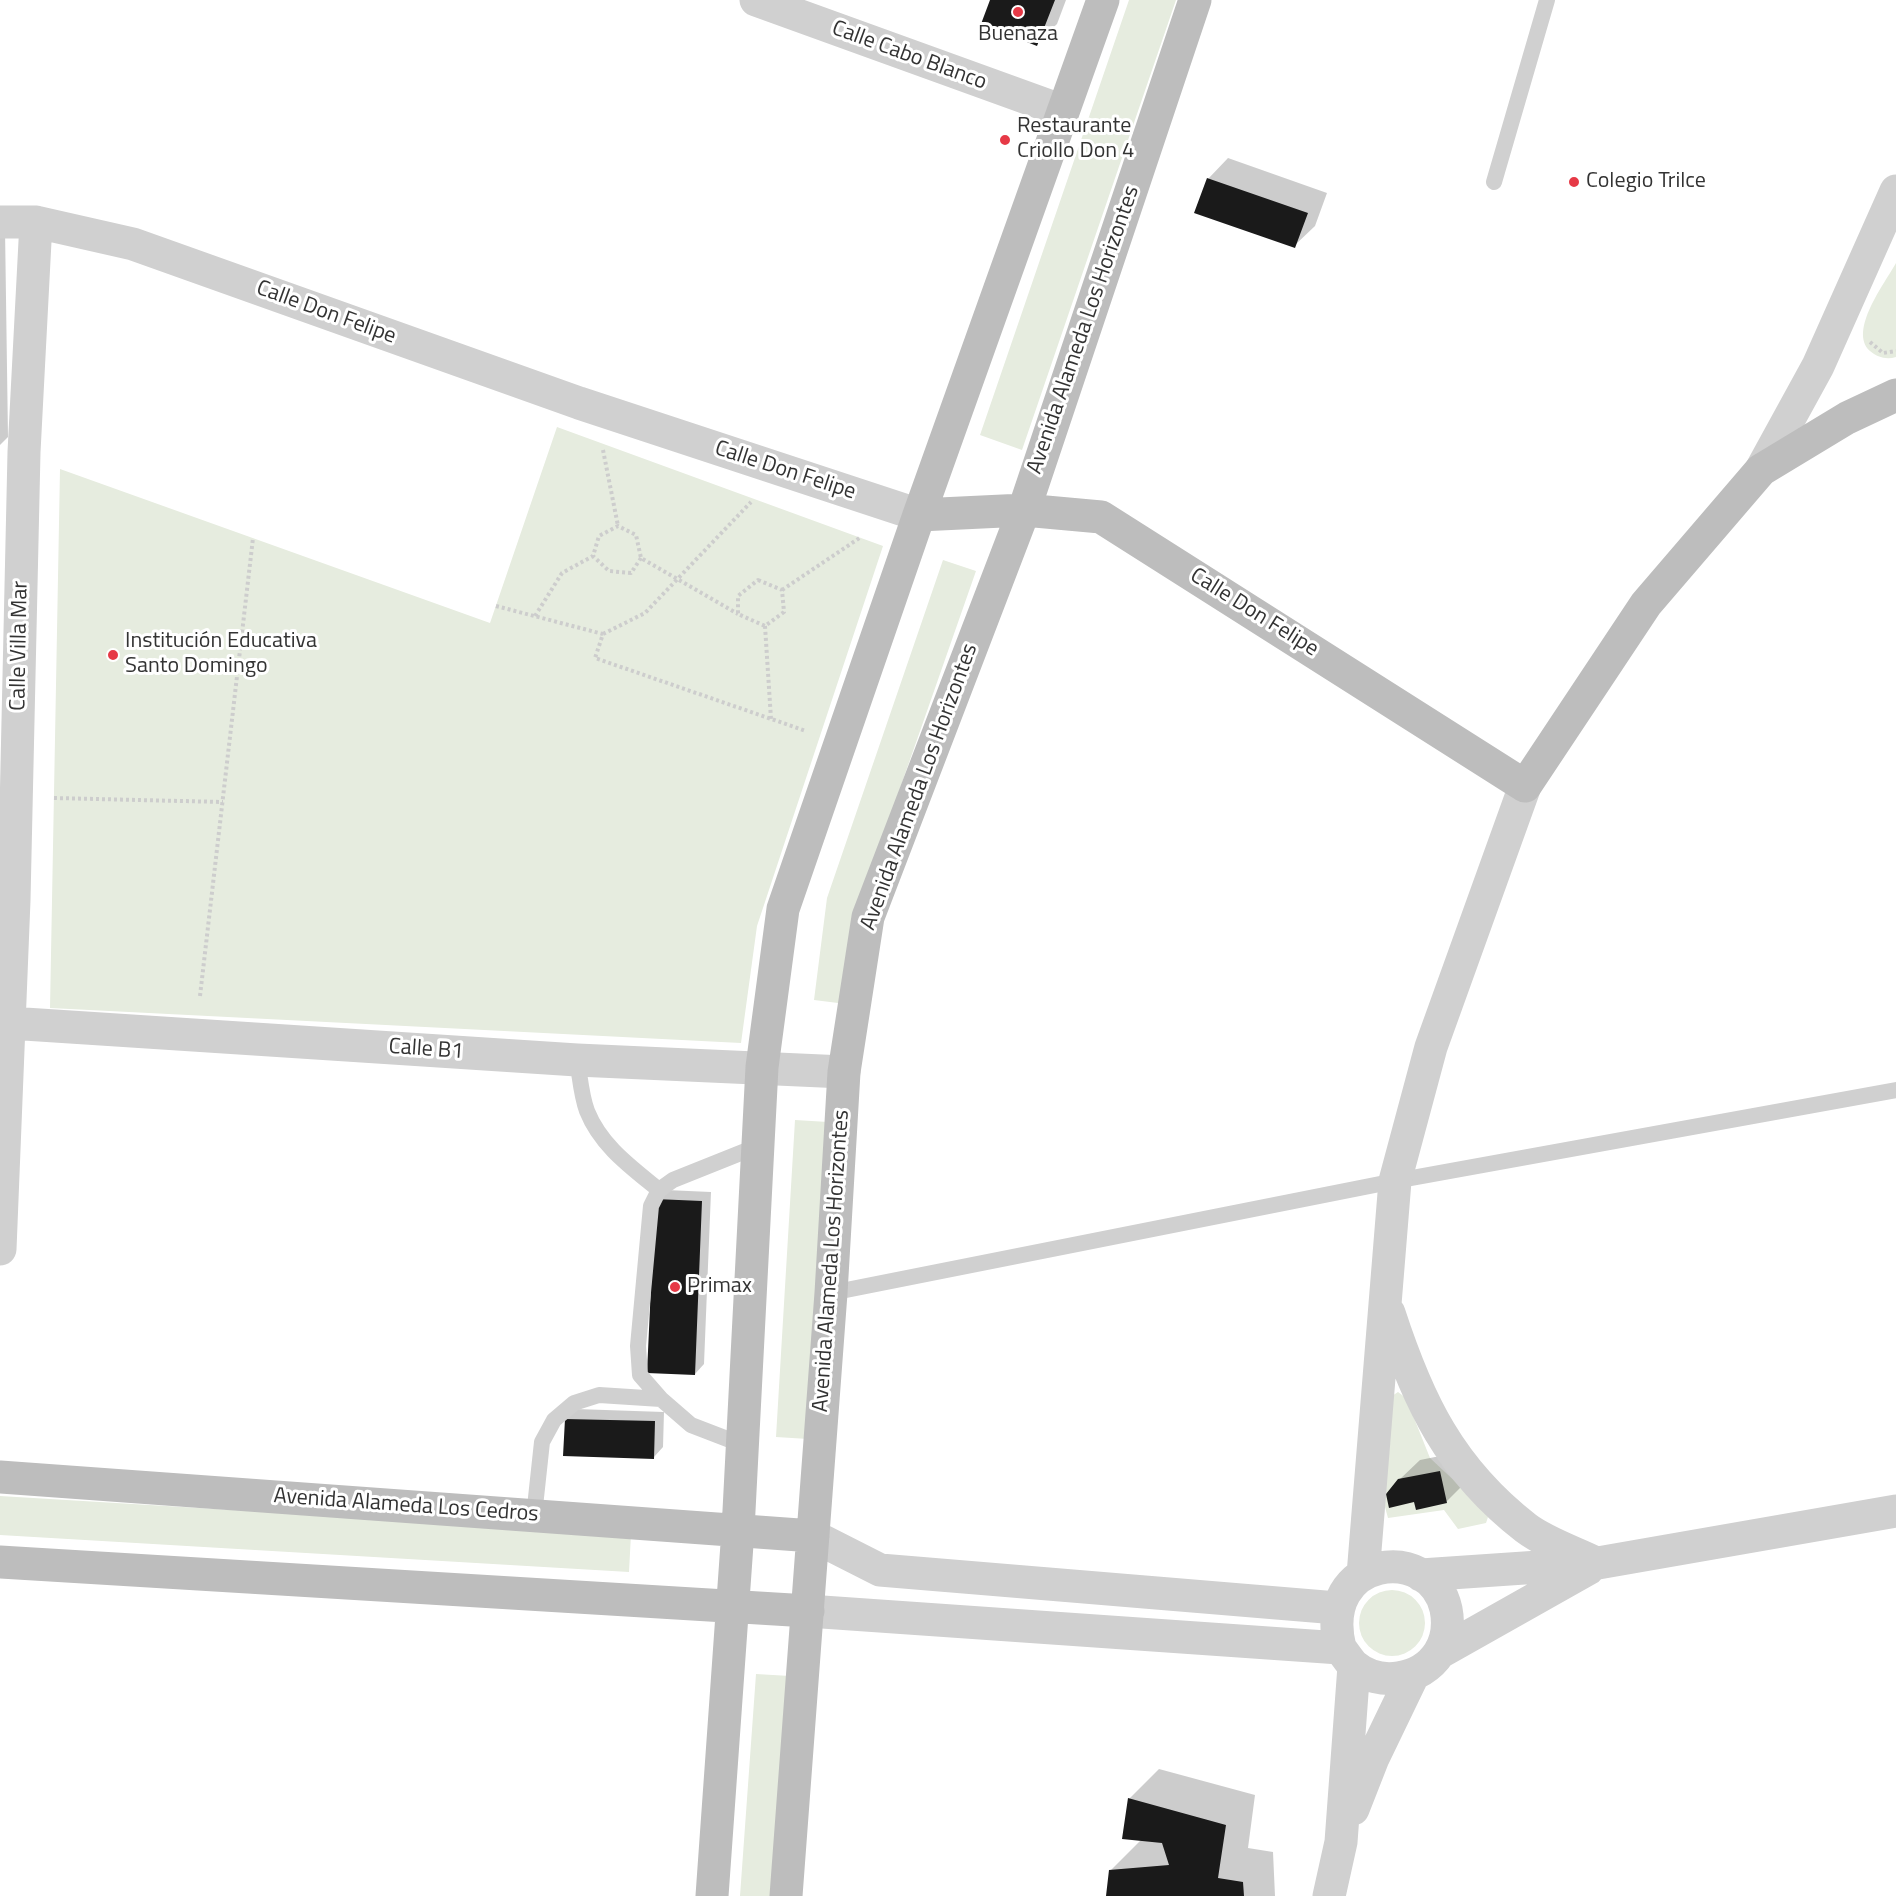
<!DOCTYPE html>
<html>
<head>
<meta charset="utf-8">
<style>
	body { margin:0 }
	canvas { display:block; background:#fff }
</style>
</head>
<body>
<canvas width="1896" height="1896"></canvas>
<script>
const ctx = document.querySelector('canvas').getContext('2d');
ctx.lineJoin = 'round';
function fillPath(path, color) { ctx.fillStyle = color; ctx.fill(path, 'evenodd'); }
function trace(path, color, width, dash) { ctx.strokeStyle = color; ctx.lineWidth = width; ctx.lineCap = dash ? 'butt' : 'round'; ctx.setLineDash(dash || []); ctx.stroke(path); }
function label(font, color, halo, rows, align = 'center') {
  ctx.font = font + ' "Titillium Web",sans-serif'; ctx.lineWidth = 6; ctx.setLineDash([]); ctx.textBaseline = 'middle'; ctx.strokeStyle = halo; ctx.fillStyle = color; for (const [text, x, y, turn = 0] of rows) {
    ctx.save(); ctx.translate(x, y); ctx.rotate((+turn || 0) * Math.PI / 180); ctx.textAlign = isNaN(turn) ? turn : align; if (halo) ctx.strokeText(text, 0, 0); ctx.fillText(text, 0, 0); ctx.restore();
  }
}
fillPath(new Path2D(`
	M1129,0H1176L1022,450L980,435Z
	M1896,263V357C1886,360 1877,357 1870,351C1848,331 1885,283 1896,263Z
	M557,427L883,546L757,926L741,1043L50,1008L60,469L490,623Z
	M943,560L976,571L856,914L846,1004L814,1000L827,898Z
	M795,1120L828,1122L808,1439L776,1437Z
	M1398,1392L1406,1398L1430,1458L1477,1502L1488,1517L1486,1523L1458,1529L1444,1510L1388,1518L1382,1496L1392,1396Z
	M0,1496L631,1534L629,1572L0,1535Z
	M1359 1623a33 33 0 1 1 66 0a33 33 0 1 1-66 0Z
	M756,1674L790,1676L774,1896H740Z`), '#e6ecdf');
fillPath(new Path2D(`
	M992,0H1066L1057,24L1036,44Z
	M1228,158L1327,193L1315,226L1294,246L1208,179Z
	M0,228H5L8,437L0,445Z
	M666,1190L711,1192L704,1364L695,1374L656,1200Z
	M576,1409L664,1412L663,1447L654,1457L566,1419Z
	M1460,1452L1466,1482L1446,1502L1416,1501L1399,1480L1420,1460Z
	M1159,1769L1255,1795L1248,1848L1273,1852L1275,1896H1108L1110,1871L1141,1840L1129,1799Z`), '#0003');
fillPath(new Path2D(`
	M990,0H1055L1037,46L981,24Z
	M1207,178L1308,213L1295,248L1194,213Z
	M655,1199L702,1201L695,1375L647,1373Z
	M565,1419L655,1421L654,1459L563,1456Z
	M1440,1471L1447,1503L1416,1510L1414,1502L1389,1508L1386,1494L1398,1479Z
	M1128,1798L1226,1825L1218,1878L1243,1882L1244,1896H1106L1109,1870L1169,1865L1162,1843L1122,1839Z`), '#1a1a1a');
trace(new Path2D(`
	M1870,342L1883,353L1896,351
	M603,450L618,526
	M641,558L631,573L609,571L593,556L599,536L618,526L636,535L641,558L738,614
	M758,580L782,590L784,612L765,626L738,614V596Z
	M782,590L861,537
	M496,606L603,634L595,658L806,731
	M535,616L562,573L593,556
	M765,626L771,719
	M603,634L645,613L751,502
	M54,798L223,802
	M200,996L253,538`), '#cdcdcd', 4, [3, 3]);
trace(new Path2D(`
	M1494,182L1547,0
	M577,1060C580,1076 581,1095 587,1111C601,1146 631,1167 659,1190
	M831,1293L1395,1181L1896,1090
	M743,1445L691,1425L661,1399L640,1375L638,1346L651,1206L659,1190L673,1180L758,1146
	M534,1516L542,1442L554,1420L574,1403L599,1395L661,1399`), '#d0d0d0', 16);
trace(new Path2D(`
	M756,0L1063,111
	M0,222H36L133,244L579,403L919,515
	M1761,470L1818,366L1896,191
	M9,1023L577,1060L844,1072
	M0,1249L14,900L24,452L36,222
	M1389,1313C1418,1402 1450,1469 1526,1528C1546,1543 1574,1552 1596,1563
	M813,1536L880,1570L1337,1608
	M1363,1575L1395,1181L1431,1047L1525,786
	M1421,1575L1598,1563L1896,1511
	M808,1611L1340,1648C1345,1654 1349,1661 1354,1666C1379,1687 1421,1681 1439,1653C1447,1640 1449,1624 1446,1609C1431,1542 1317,1555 1340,1648
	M1439,1653L1588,1569
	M1353,1809L1373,1758L1413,1675
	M1329,1896L1341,1842L1354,1666`), '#d0d0d0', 33);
trace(new Path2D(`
	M919,515L1024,510L1101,517L1525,786L1646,604L1761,470L1847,418L1896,395
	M0,1477L813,1536
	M0,1562L808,1611
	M712,1896L738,1530L762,1067L783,909L919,515L1103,0
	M786,1896L831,1293L844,1072L868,917L1024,510L1195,0`), '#bdbdbd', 33);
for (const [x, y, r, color] of [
	[1018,12,6,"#e63946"],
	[1005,140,6,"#e63946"],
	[1574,182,6,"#e63946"],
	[113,655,6,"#e63946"],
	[675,1287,6,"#e63946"]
]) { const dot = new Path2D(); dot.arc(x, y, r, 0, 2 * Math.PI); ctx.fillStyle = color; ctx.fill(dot); trace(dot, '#fff', 2); }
label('22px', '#333', '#fff', [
	["Buenaza",1018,35,"center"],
	["Restaurante",1017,127],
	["Criollo Don 4",1017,152],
	["Colegio Trilce",1586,182],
	["Institución Educativa",125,642],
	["Santo Domingo",125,667],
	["Primax",687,1287]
], 'left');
label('22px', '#333', '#fff', [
	["Calle Cabo Blanco",909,56,20],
	["Calle Don Felipe",326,313,20],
	["Avenida Alameda Los Horizontes",1084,330,-71],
	["Calle Don Felipe",785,471,18],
	["Calle Don Felipe",1254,613,32],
	["Calle Villa Mar",20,646,-89],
	["Avenida Alameda Los Horizontes",920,787,-70],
	["Calle B1",426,1050,4],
	["Avenida Alameda Los Horizontes",832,1261,-86],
	["Avenida Alameda Los Cedros",406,1506,4]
]);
</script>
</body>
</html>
